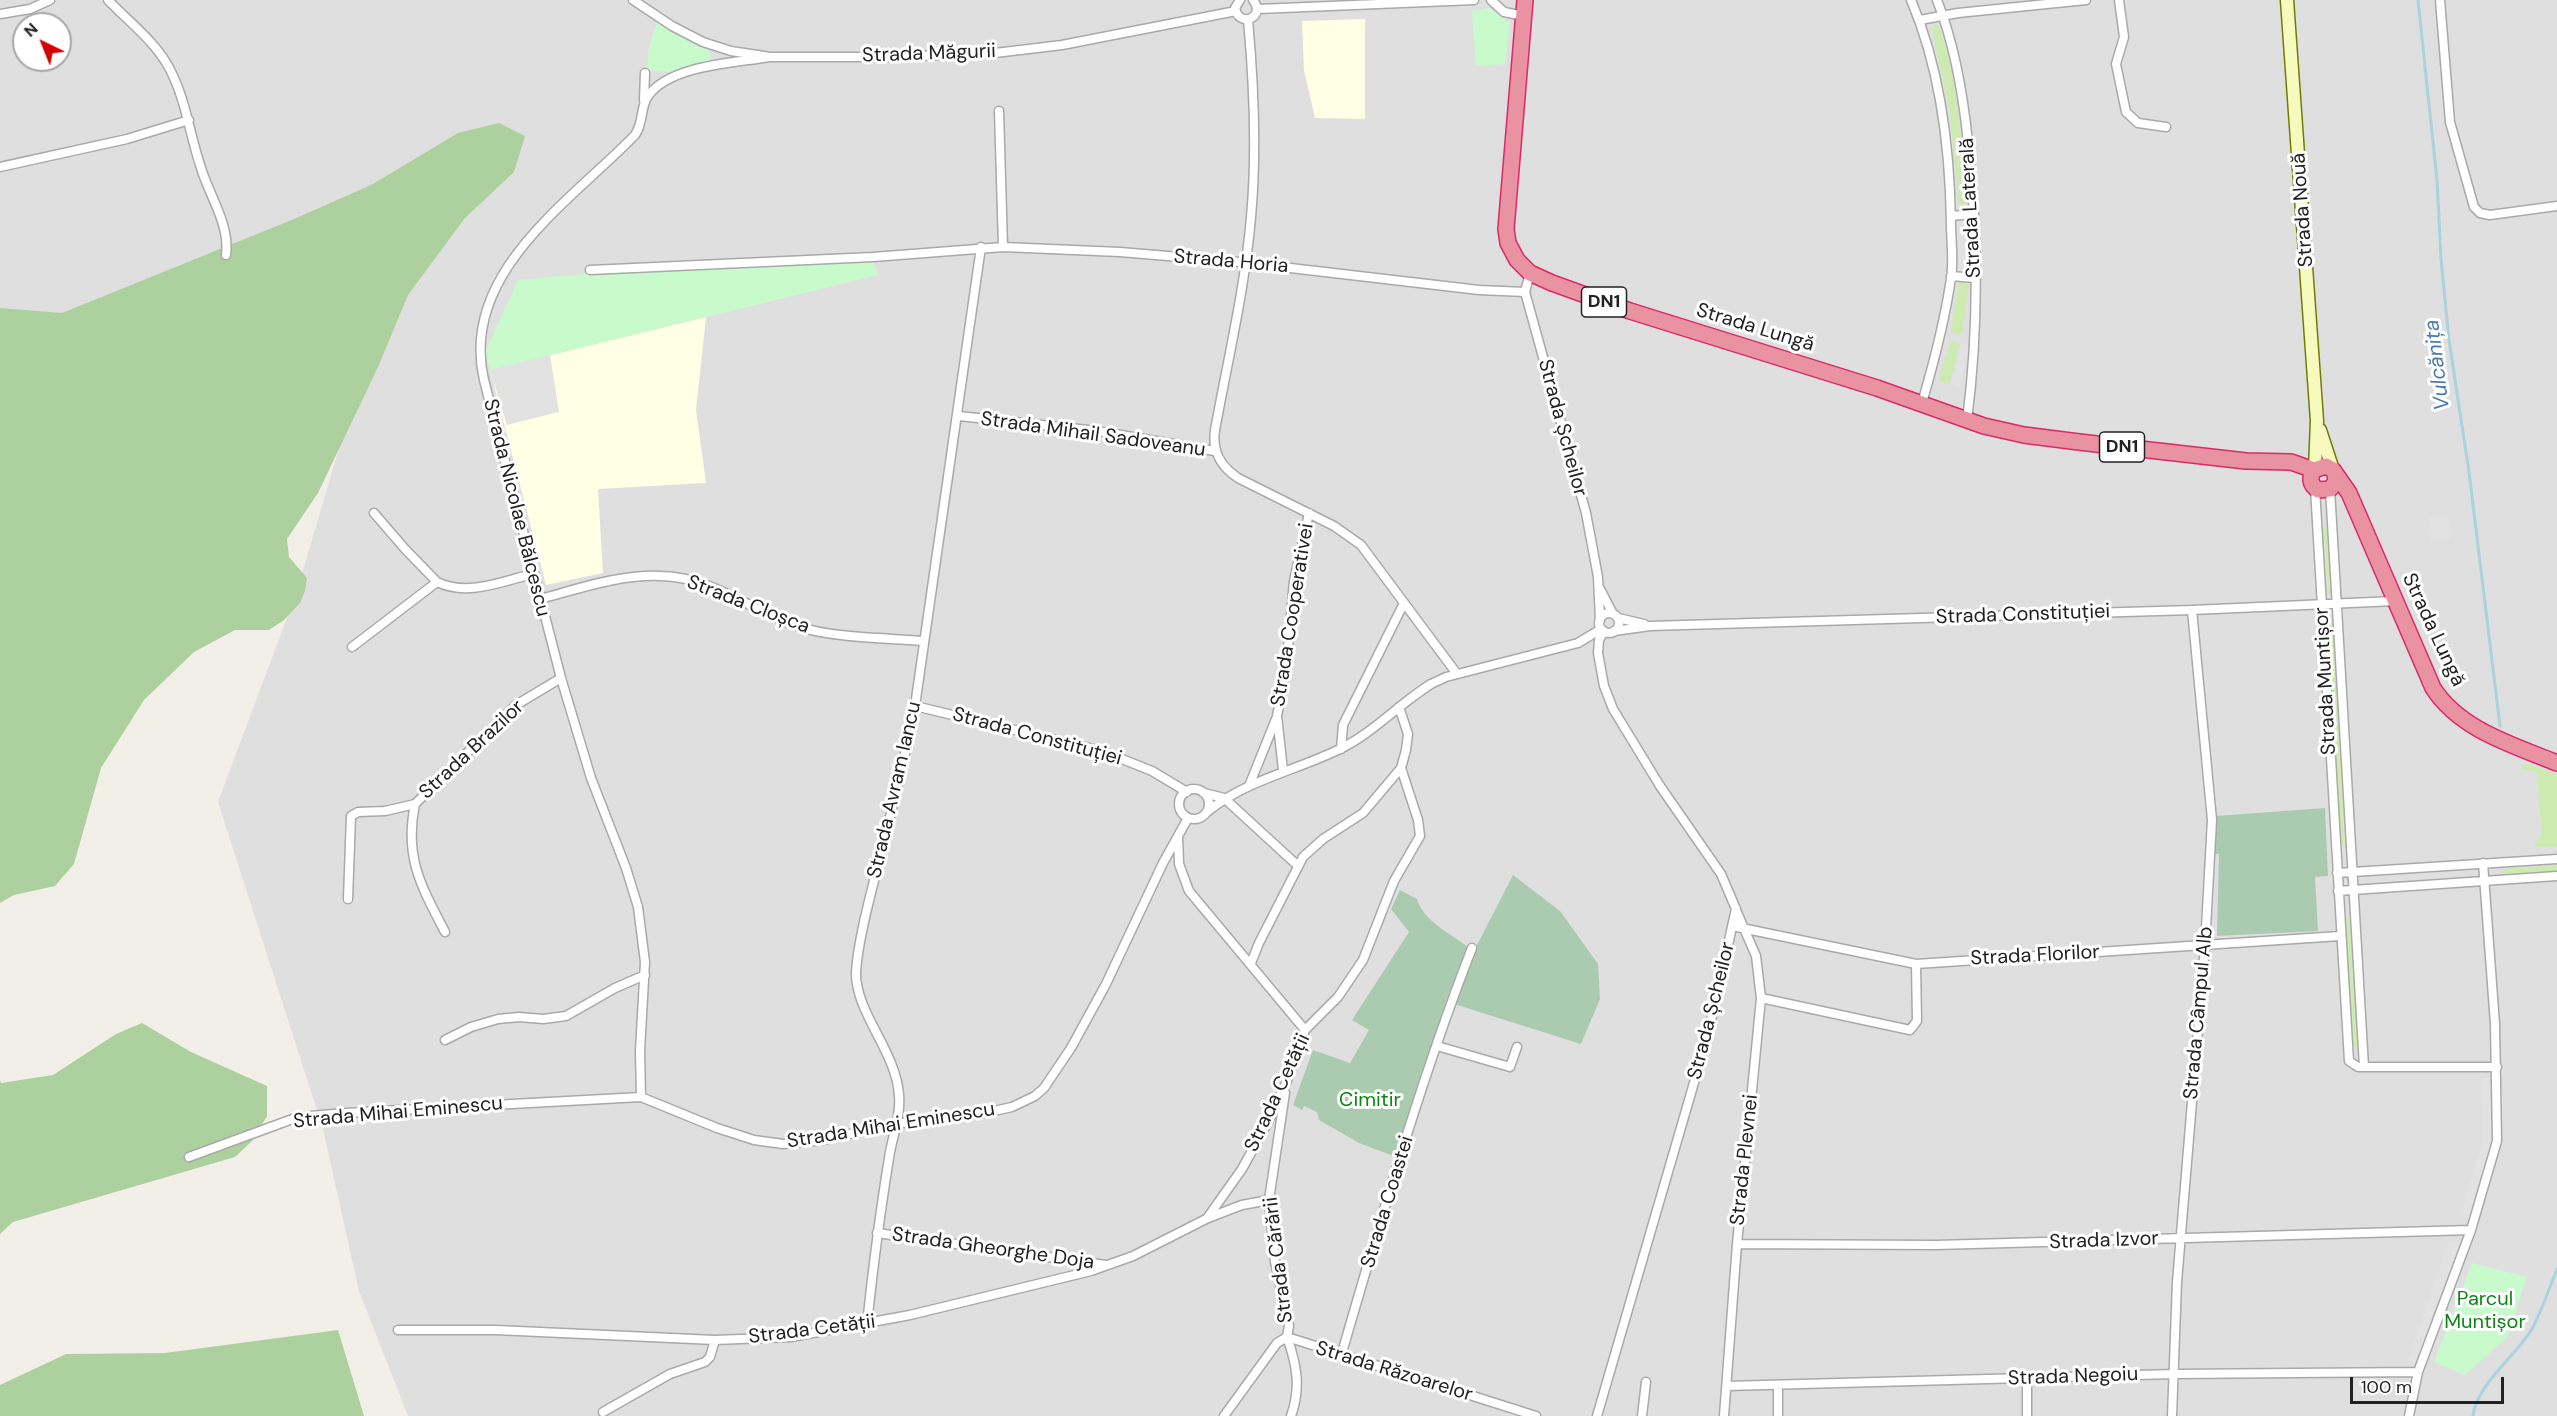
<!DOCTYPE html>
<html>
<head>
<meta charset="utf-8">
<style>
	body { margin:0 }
	#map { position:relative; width:2557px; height:1416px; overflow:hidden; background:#f2efe9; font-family:"DM Sans",sans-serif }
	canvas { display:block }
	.north { position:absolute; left:12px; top:12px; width:60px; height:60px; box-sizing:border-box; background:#fff; border:2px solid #a7a7a7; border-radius:50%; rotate:317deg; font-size:16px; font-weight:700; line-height:24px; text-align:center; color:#222 }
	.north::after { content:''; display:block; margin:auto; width:21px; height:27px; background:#d40000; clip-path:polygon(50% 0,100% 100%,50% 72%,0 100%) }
	.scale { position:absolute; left:2350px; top:1377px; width:154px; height:27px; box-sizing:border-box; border:3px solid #222; border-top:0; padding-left:8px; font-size:18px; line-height:21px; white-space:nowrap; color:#222; -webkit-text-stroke:4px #fff; paint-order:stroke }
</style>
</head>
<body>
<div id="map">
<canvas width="2557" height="1416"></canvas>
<div class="north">N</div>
<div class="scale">100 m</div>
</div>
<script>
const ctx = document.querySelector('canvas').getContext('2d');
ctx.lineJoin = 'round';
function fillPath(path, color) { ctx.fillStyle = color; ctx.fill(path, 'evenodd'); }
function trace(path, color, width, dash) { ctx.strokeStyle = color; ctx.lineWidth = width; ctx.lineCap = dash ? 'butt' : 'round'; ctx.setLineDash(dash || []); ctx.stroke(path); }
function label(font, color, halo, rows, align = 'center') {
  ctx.font = font + ' "DM Sans",sans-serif'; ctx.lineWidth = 6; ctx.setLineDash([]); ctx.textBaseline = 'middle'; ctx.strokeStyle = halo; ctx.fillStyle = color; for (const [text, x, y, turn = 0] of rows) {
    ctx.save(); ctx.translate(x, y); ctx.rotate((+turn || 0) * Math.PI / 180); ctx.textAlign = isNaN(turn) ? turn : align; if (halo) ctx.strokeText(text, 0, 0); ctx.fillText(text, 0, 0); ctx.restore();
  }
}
fillPath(new Path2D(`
	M0,0H2557V1416H408L359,1291L323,1129L218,802L296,594L347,421L68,323L0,316ZM24,24H60V60H24Z`), '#e0dfdf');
fillPath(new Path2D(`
	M1365,19V119L1315,118L1304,70L1302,21Z
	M706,317L696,410L706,483L598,489L603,573L546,585L490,370Z`), '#ffffe5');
fillPath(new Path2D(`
	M1936,23C1953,40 1966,174 1967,203L1961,205L1959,204L1950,114L1932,29Z
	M1959,282H1966L1969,286L1962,335L1954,334L1951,330Z
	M1951,341L1960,344L1950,382L1947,384L1940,382L1939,378Z
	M2327,528L2333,593L2328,594L2323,529Z
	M2329,621L2334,622L2345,845L2340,844Z
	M2524,763L2557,774V847H2535V842L2542,836L2537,774L2534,771L2522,769L2521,766Z
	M2557,865V871L2504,874V869Z
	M2346,917L2351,919L2358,1046L2356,1048L2352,1046Z`), '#cdebb0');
fillPath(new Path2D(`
	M499,123L525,136L514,172L465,218L408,295L378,367L318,493L287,539L289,557L307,578L305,591L300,603L284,620L269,630H235L194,652L144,700L101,768L74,864L55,886L14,895L0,903V308L62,313L294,219L371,185L458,133Z
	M142,1023L191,1052L267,1086V1116L252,1141L235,1157L13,1222L0,1234V1080L1,1083L53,1075L116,1034Z
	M338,1330L364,1416H0V1385L66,1354L165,1353Z`), '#add19e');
fillPath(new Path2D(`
	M2325,808L2328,876L2315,877L2318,931L2217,936L2219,854H2215L2216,816Z
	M1513,875L1560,911L1598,964L1600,999L1581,1044L1454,1004L1475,949Z
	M1400,890L1417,899C1422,920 1451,934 1468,947L1446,1001L1396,1157L1359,1143L1319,1120L1317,1112L1304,1106L1302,1110L1293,1105L1313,1050L1350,1063L1369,1030L1352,1020L1409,932L1391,909Z`), '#aacbaf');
fillPath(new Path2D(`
	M1489,8L1510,23L1505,64L1476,66L1472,11Z
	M657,22L708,50L711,55L710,62L670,72L647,70L649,47Z
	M873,257L878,275L490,370L485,353L518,280L606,272Z
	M2472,1263L2527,1277L2507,1337L2465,1375L2434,1362Z`), '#c8facc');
fillPath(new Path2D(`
	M1957,220H1970L1969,273L1957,272Z
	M1961,344L1970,345L1960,387L1951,384Z
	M550,355L559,412L507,425L490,370Z
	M2447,514L2451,540L2431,542L2428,517Z
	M2482,1078H2490L2492,1144L2470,1219L2460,1216L2483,1142Z
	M2449,1241L2459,1244L2418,1364L2408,1361Z`), '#e2e2e2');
trace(new Path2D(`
	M2418,0L2437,180L2441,259L2449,340L2469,472L2500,726
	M2473,1416C2476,1385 2516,1356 2532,1329C2542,1310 2549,1289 2557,1269`), '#aad3df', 3);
const street = new Path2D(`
	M108,0C128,21 152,39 167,64C186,97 189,133 201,168C210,197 230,225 226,255
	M633,0L672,26L703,42L731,51L770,57H890L995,53L1062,45L1236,11
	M1240,0L1235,8C1239,29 1267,17 1253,0
	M1491,0L1504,12L1524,16
	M1911,0C1941,70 1950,148 1951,224C1951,241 1954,261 1951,278C1945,320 1934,362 1922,403
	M1937,0C1955,45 1963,94 1968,142C1978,234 1979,328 1967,420
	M2119,0L2124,37L2116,64L2126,112L2138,123L2166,127
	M2440,0L2450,122L2474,207L2480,213L2490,215L2557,206
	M1258,9L1474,0
	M0,14L30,9L50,0
	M1248,20C1254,85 1257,152 1251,217C1245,288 1228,359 1215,430C1212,451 1220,466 1238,478L1334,526L1361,545L1457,674
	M1920,20L1958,13L2086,0
	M644,100L645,73
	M999,111L1003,247
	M0,167L127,139L189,120
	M1951,216L1974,214
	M590,270L873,257L1003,247L1120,252L1239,262L1479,290L1525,292
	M1530,273L1525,292L1586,513L1598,577L1600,620
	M1951,276L1975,278
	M959,416L1097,431L1215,451
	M2315,488L2349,1061L2358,1067H2497
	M2330,489L2364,1067
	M374,513L405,549L437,582C468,597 502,581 533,574
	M1600,589L1613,614
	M540,599C578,589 620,574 661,576C712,577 750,610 797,626C830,638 887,638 924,641
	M1599 623a10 10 0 1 1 20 0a10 10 0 1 1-20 0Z
	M1618,618L1644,624
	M1614,631L1650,626L2192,610L2395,601
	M352,647L437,582
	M915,706L1102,751L1152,771L1187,792
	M1341,749L1343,725L1404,603
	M1283,770L1277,716L1286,670L1294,581L1309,513
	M1249,786L1276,719
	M1179 804a15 15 0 1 1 30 0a15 15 0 1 1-30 0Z
	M1204,793L1224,798L1297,865
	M415,804C404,857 421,886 445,932
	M1207,812C1246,780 1295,771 1340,749C1373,733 1399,704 1431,684L1446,677L1578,643L1601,629
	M1178,838L1179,864L1189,891L1305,1030
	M2337,873L2557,859
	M2338,891L2557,876
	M348,899L351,816L358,812L385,811L415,804L516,705L561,678
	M1732,926L1916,964L2340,936
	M1251,963L1259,943L1303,857L1323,839L1363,813L1401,768
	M1761,998L1910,1030L1917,1021L1916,964
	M445,1040L471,1027L498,1019L519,1017L543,1019L566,1016L615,988L645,975
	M1437,1046L1510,1067L1517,1047
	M641,1097L640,1051L645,962L638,907L626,868L591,778L561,678L484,380C459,273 571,201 635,135C644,122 640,107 648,96C670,65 734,63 770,57
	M189,1157L298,1117L346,1113L641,1097L717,1128L754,1140L783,1144L823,1140L895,1124L985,1113L1012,1107L1035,1096L1044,1088L1071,1048L1106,984L1163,863L1188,818
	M1208,1217L1242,1169L1269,1120L1286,1083L1305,1030L1338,997L1363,960L1394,881L1420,836L1418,820L1401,768L1406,750L1408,734L1399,707
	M877,1233L1106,1265
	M1737,1244L1936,1245L2471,1230
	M867,1324C873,1268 880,1213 889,1158C892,1137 901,1116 899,1095C896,1051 855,1012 856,972C858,940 871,893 879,861C892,810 905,758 915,706L981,247
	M398,1330H496L715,1340L791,1337L910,1315L1091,1271L1133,1256L1208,1218L1242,1205L1269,1200
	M1287,1337L1536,1416
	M1287,1337C1297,1365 1301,1388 1291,1416
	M1341,1356C1381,1219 1420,1081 1472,948
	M2027,1378V1416
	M1778,1385V1416
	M1727,1386L2174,1374L2418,1372
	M603,1412L670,1374L705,1362L710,1357L715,1340
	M1224,1416L1277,1343L1287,1337L1289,1326L1275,1262L1269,1200L1285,1093
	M1597,1416L1707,1038L1736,909L1721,874L1660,786L1613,709L1604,686L1598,653L1599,640L1604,631
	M1642,1416L1646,1382
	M1724,1416L1737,1244L1761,998L1756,956L1736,910
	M2172,1416L2177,1282L2205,946L2212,820L2192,610
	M2409,1416L2418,1372L2471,1230L2497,1141L2495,1024L2483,863`);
const secondary = new Path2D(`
	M2287,0L2317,421L2315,468
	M2320,430L2333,470`);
const highway = new Path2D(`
	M1525,0L1506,229L1508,243L1517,260L1530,273L1552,283L1630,311L1877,388L1984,426L2024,435L2079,442L2246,461L2291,462L2314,470
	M2335,474L2336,482L2330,489L2318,490C2310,485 2309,478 2314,470L2326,466L2333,470L2349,493L2433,688C2460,730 2513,745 2557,763`);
trace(street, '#a9a9a9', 11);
trace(secondary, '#707d05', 15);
trace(highway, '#dc2a67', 18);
trace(street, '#fff', 8);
trace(secondary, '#f7fabf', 12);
trace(highway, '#e892a2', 15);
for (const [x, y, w] of [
	[1604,302,45],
	[2122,447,45]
]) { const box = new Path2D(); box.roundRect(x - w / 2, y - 15, w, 30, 4.5); ctx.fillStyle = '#fff'; ctx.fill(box); trace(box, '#222', 1.5); }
label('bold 18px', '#222', null, [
	["DN1",1604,302],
	["DN1",2122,447]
]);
label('20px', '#222', '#fff', [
	["Strada Măgurii",929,54,-2],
	["Strada Laterală",1971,208,-93],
	["Strada Nouă",2303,210,-94],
	["Strada Horia",1231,262,5],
	["Strada Lungă",1755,328,17],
	["Strada Șcheilor",1562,428,75],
	["Strada Mihail Sadoveanu",1093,435,8],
	["Strada Nicolae Bălcescu",516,508,76],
	["Strada Cloșca",748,605,21],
	["Strada Cooperativei",1293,615,-81],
	["Strada Constituției",2023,615,-2],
	["Strada Lungă",2433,630,65],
	["Strada Muntișor",2326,681,-93],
	["Strada Constituției",1037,737,15],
	["Strada Brazilor",472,750,-43],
	["Strada Avram Iancu",895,790,-77],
	["Strada Florilor",2035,956,-3],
	["Strada Șcheilor",1712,1011,-76],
	["Strada Câmpul Alb",2199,1013,-85],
	["Strada Cetății",1278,1093,-65],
	["Strada Mihai Eminescu",398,1113,-5],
	["Strada Mihai Eminescu",891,1126,-9],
	["Strada Plevnei",1745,1160,-84],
	["Strada Coastei",1388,1202,-73],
	["Strada Izvor",2104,1241,-2],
	["Strada Gheorghe Doja",993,1249,8],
	["Strada Cărării",1279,1260,-97],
	["Strada Cetății",812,1330,-7],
	["Strada Răzoarelor",1394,1372,17],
	["Strada Negoiu",2073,1377,-2]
]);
label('20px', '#0c8416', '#fff', [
	["Cimitir",1370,1101],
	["Parcul",2485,1300],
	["Muntișor",2485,1323]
]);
label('italic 21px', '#4a7aab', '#fff', [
	["Vulcănița",2438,365,-97]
]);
</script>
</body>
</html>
